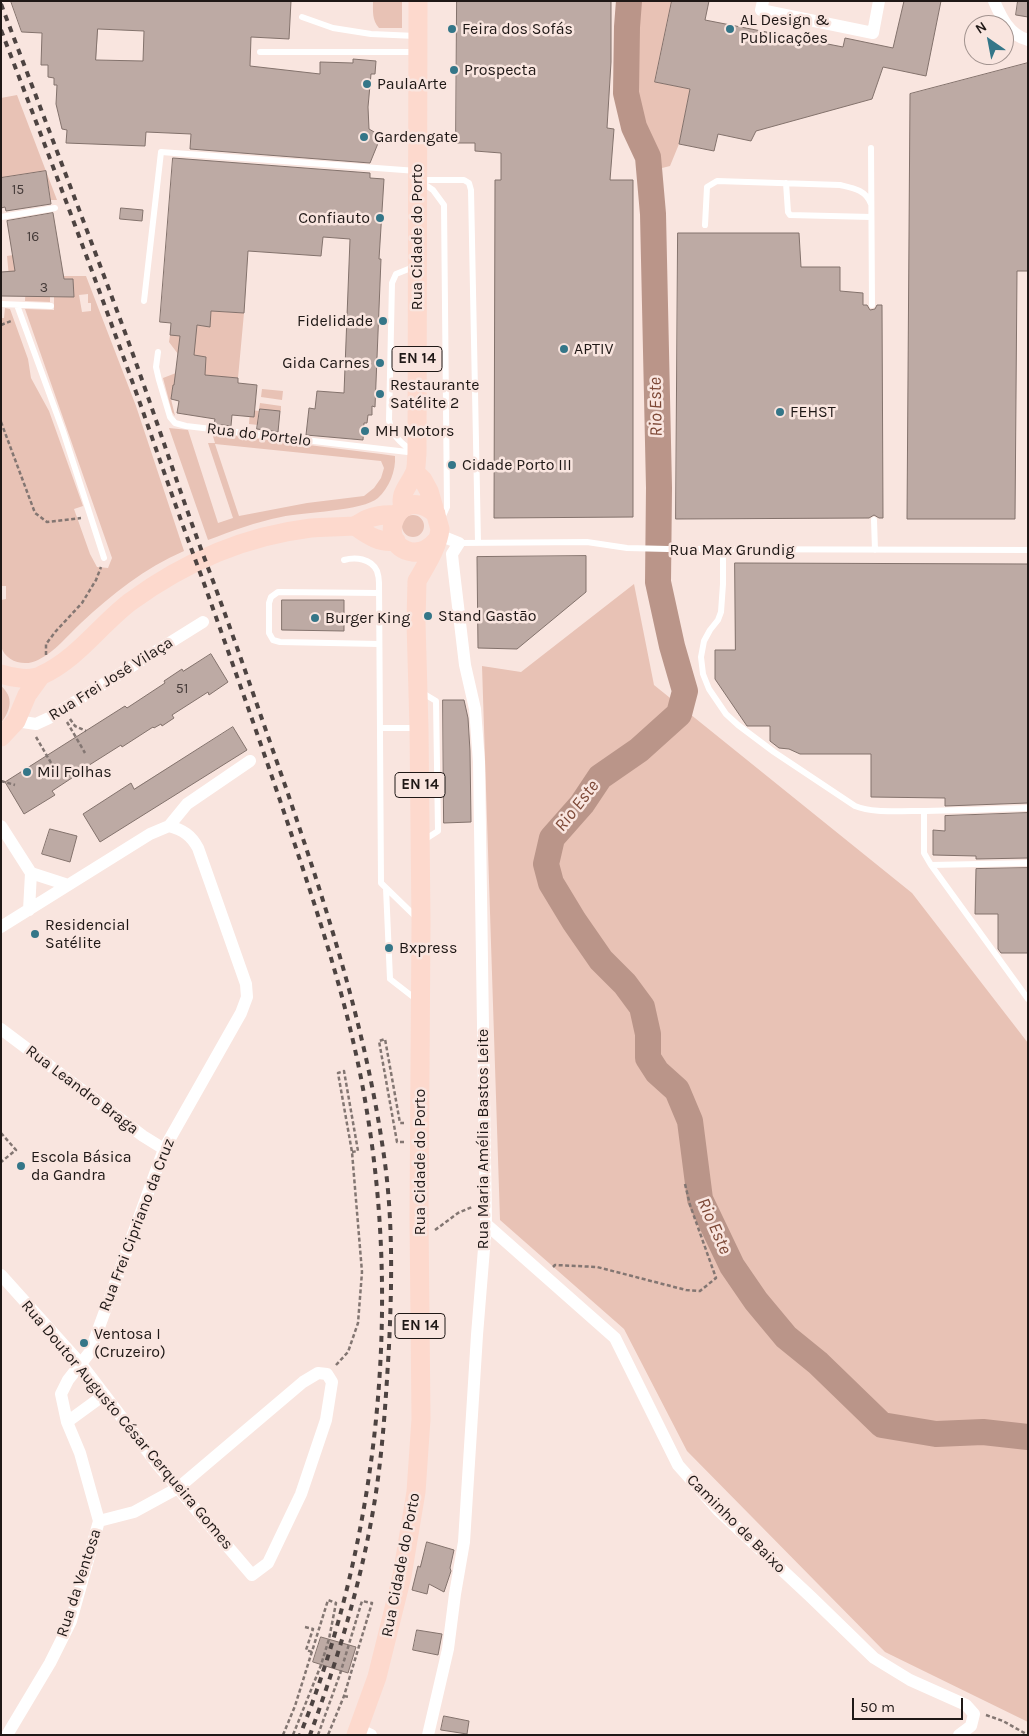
<!DOCTYPE html>
<html>
<head>
<meta charset="utf-8">
<style>
	body { margin:0 }
	#map { position:relative; width:1029px; height:1736px; overflow:hidden; background:#f9e5df; font-family:Karla,sans-serif }
	canvas { display:block }
	.frame { position:absolute; inset:0; border:2px solid #1f1816; pointer-events:none }
	.north { position:absolute; left:964px; top:15px; width:50px; height:50px; box-sizing:border-box; background:#f9e5df; border:1px solid #a2938f; border-radius:50%; rotate:327deg; font-size:14px; font-weight:700; line-height:20px; text-align:center; color:#1f1816 }
	.north::after { content:''; display:block; margin:auto; width:18px; height:22px; background:#347688; clip-path:polygon(50% 0,100% 100%,50% 72%,0 100%) }
	.scale { position:absolute; left:852px; top:1698px; width:111px; height:22px; box-sizing:border-box; border:2px solid #1f1816; border-top:0; padding-left:6px; font-size:15px; line-height:18px; white-space:nowrap; color:#1f1816; -webkit-text-stroke:4px #f9e5df; paint-order:stroke }
</style>
</head>
<body>
<div id="map">
<canvas width="1029" height="1736"></canvas>
<div class="frame"></div>
<div class="north">N</div>
<div class="scale">50 m</div>
</div>
<script>
const ctx = document.querySelector('canvas').getContext('2d');
ctx.lineJoin = 'round';
function fillPath(path, color) { ctx.fillStyle = color; ctx.fill(path, 'evenodd'); }
function trace(path, color, width, dash) { ctx.strokeStyle = color; ctx.lineWidth = width; ctx.lineCap = dash ? 'butt' : 'round'; ctx.setLineDash(dash || []); ctx.stroke(path); }
function label(font, color, halo, rows, align = 'center') {
  ctx.font = font + ' Karla,sans-serif'; ctx.lineWidth = 5; ctx.setLineDash([]); ctx.textBaseline = 'middle'; ctx.strokeStyle = halo; ctx.fillStyle = color; for (const [text, x, y, turn = 0] of rows) {
    ctx.save(); ctx.translate(x, y); ctx.rotate((+turn || 0) * Math.PI / 180); ctx.textAlign = isNaN(turn) ? turn : align; if (halo) ctx.strokeText(text, 0, 0); ctx.fillText(text, 0, 0); ctx.restore();
  }
}
fillPath(new Path2D(`
	M373,1H402V28H379C372,20 373,12 373,1Z
	M636,1H672L655,82L690,89L679,144L670,166L658,169L656,149L639,121L632,91V41Z
	M17,95L57,200H51L46,171L1,178V98Z
	M13,255L41,276H86L136,406L184,551C145,568 112,594 81,623C68,635 55,652 38,660C25,667 5,662 1,646C0,635 1,612 1,600L6,599V586H1V318H4L5,308L10,309L28,359L31,378L49,411L83,506L74,509L90,554L97,567L108,568L112,558L25,309L54,310V297H74L73,279L35,278L50,297V302L25,301L26,277H9L7,256ZM88,294V303H91V311L82,312L79,295Z
	M211,311L244,313L238,378L211,376L185,386L173,385L171,399L175,416L172,412L163,378L176,373L204,376L206,357L178,354L169,342L170,335L197,325L210,326Z
	M262,389L283,391L282,400L261,397Z
	M260,403L281,406V411L259,409Z
	M250,410L259,411L258,425L249,424Z
	M169,428L188,430L218,523L233,518L208,443H215L212,433L381,454L395,456C396,471 389,488 378,498C363,511 304,512 281,517C256,522 232,531 208,540ZM215,444L381,461L384,468L381,478L374,488L364,496L307,503L239,516Z
	M402 526a11 11 0 1 1 22 0a11 11 0 1 1-22 0Z
	M634,584L654,685L912,893L1028,1043V1722L885,1652L687,1451L624,1329L500,1220L482,666L521,672Z
	M1,686C14,697 11,710 1,723Z`), '#e8c2b5');
trace(new Path2D(`
	M629,1L627,27L626,93L634,127L648,157L653,214L659,488L658,582L672,646L685,691L679,714L639,750L600,777L582,804L552,838L546,864L551,883L574,921L601,960L625,984L642,1007L648,1034V1058L657,1072L677,1090L690,1121L700,1199L732,1266L756,1301L786,1337L818,1363L882,1425L936,1434L983,1432L1028,1437`), '#ba9589', 26);
const building = new Path2D(`
	M11,1H291L289,39L251,37L250,66L320,74V62L353,63V59L376,61L375,74H371L368,107L369,129L381,136L370,163L190,149L191,134L146,132L145,146L66,143L67,130L62,129L56,104L57,85H54V78L48,77V65H41L42,33L22,32ZM98,29L144,31L143,61L96,60Z
	M457,1H611V62L607,128L614,129L610,180H633V517L494,518L495,180H501V153L475,151V143H456Z
	M672,1H709L705,20L843,47L845,38L893,48L904,1H941L926,76L883,67L872,99L756,131L751,141L718,134L714,151L679,144L690,89L655,82Z
	M1018,1H1028V17L1016,15Z
	M1028,63V271H1017L1015,519H907L910,94Z
	M173,158L370,173V178L384,179L379,259H381L375,407L372,406V415H368L367,423H364L363,440L306,435L309,408L315,409L317,391L344,393L350,239L323,237L321,256L248,251L244,313L211,311L210,327L197,325L194,355L206,357L205,375L238,378V383L257,385L254,417L232,415L231,426L214,424L215,419L177,413L179,401L171,399L173,385H174L180,336L170,335L171,323L160,322Z
	M46,171L51,204L6,211L5,207L1,208V178Z
	M121,208L143,210L142,221L120,219Z
	M53,213L64,279H73L74,297L1,296V272L15,271L7,221Z
	M678,233H799L801,267H840V291L863,293V305H867L870,310L875,309L877,305H882L883,518H879L874,515L869,518L676,519Z
	M260,409L280,411L278,432L257,429Z
	M586,556V592L517,649L478,648L477,557Z
	M735,563L1028,564V803L945,806V798L871,797V754H800L789,749L779,748L770,741V726H747L715,679V650H735Z
	M282,600H344V631L282,630Z
	M211,654L228,682L209,695L208,692L172,715L174,718L162,726L161,724L154,728L153,727L122,747L121,745L83,769L84,770L52,791L55,795L24,814L5,782L125,706L127,708L165,683L164,681L182,669L183,671Z
	M443,700H464L468,718L470,751L471,822L444,823Z
	M233,727L247,750L100,842L83,814L131,783L134,789Z
	M1028,813V858L976,859V856L933,855V830L945,831V816Z
	M50,829L77,836L70,862L42,854Z
	M1028,868V953H1001L998,949V914H975L976,869Z
	M427,1542L454,1550L450,1568L451,1571L444,1592L429,1584L427,1594L412,1590L418,1566L420,1567Z
	M417,1630L442,1634L438,1655L413,1650Z
	M321,1637L356,1647L348,1673L313,1662Z
	M444,1716L469,1721L467,1734L441,1730Z`);
fillPath(building, '#bdaaa4');
trace(building, '#83726c', 1);
trace(new Path2D(`
	M1,325L11,321
	M1,422L35,513L47,522L81,518
	M46,655V644L56,631L82,603L96,580L101,567
	M70,719L75,726L86,731
	M67,722L85,753
	M36,737L54,768
	M1,781L15,785
	M1,1133L16,1150L1,1162
	M404,1142H397L379,1041L385,1039L400,1123H404
	M435,1230L458,1213L472,1207
	M553,1267L555,1265L597,1267L686,1290L700,1291L716,1278L690,1205L685,1184
	M336,1365L348,1352L358,1323L362,1272L352,1152L338,1073L344,1071L358,1151L352,1152
	M305,1627L313,1629L306,1650L312,1652
	M344,1696L350,1697
	M986,1715L1003,1721L1028,1735
	M283,1735L295,1706L328,1600L336,1603L329,1639L321,1665L293,1735
	M318,1735L340,1674L362,1601L372,1603L344,1696L328,1735`), '#837672', 2.5, [4, 2.5]);
trace(new Path2D(`
	M302,17L333,28L371,34L416,36
	M260,52H416
	M871,148L872,305
	M419,180H464L469,183L471,190L478,542
	M421,182L433,190L444,205L447,507L442,518
	M786,183L788,212L790,215L871,217
	M1,217L55,208
	M705,225L707,187L717,181L840,185C853,188 866,190 871,204
	M144,301L161,152L417,171
	M1,304L51,306
	M17,305L63,431L104,558
	M158,352L156,367L159,380L170,417L175,423L186,426L416,453
	M413,451C401,444 391,434 389,420L392,283L396,274L416,266
	M874,520L875,550
	M459,543L587,542L627,548L668,549L1028,550
	M723,550V584L721,612L718,620L710,630L704,641L701,657L703,674L709,689L726,714L738,725L774,752L855,806C873,813 893,811 912,811C950,811 989,809 1028,808
	M344,560C355,557 371,558 377,571C378,574 379,579 379,583L381,883L417,918
	M379,644L280,642L273,640L269,633V603L271,597L278,592L379,593
	M421,692L436,701L438,831L424,840
	M380,728H418
	M924,811V853L931,865L1028,863
	M931,865L1028,999
	M386,888L390,979L417,1000`), '#fff', 6);
trace(new Path2D(`
	M763,1L761,10L873,33L879,1
	M994,1C1001,17 1009,35 1028,40
	M16,721L36,724L49,718L203,622
	M1,826L31,873
	M31,873L68,885
	M29,910L31,873
	M1,927L150,834L169,826L187,804L250,761
	M1,1029L143,1136L164,1149
	M486,1224L615,1338L678,1465L718,1510L811,1597L874,1658L910,1680L966,1705L974,1714L971,1726L959,1735
	M1,1275L81,1364L158,1465L252,1575L268,1563L301,1494L326,1420L332,1382L327,1374L318,1373L303,1382L178,1488L134,1512L99,1521
	M67,1422L104,1395
	M358,1729L371,1735
	M7,1735L50,1663L71,1621L99,1521L80,1453L67,1422L61,1394L68,1380L90,1352L164,1149L241,1013L247,997L246,984L198,848C191,835 183,830 169,826
	M428,1735L448,1649L455,1594L464,1542L477,1335L486,1224L479,762L475,709L465,665L453,564L452,554L459,543L439,535`), '#fff', 12);
trace(new Path2D(`
	M403,508C399,493 408,487 414,474C417,469 416,460 417,454L418,1
	M436,514C398,481 373,545 412,552C422,553 430,548 436,541
	M355,526C367,535 381,544 396,541
	M1,674C12,678 32,681 42,675C77,659 100,625 130,602C183,563 245,536 311,528C325,527 339,527 353,526C358,525 362,521 367,519C377,515 385,514 396,515
	M1,737L16,721L27,695L40,677
	M356,1735L377,1677L402,1576L416,1492L421,1419L419,1217L421,923L419,728L416,622L417,581C426,565 438,547 440,529L429,491L423,480L416,473`), '#fdd9cd', 19);
trace(new Path2D(`
	M1,4C42,112 83,219 123,327C150,400 174,475 201,549C231,628 258,708 286,788C327,909 366,1029 384,1156C393,1218 392,1283 389,1346C386,1397 383,1448 375,1499C362,1580 338,1658 310,1735
	M1,30C49,155 96,280 141,406C161,463 180,519 201,575C232,662 263,749 292,836C322,926 352,1017 367,1112C401,1316 377,1543 300,1735`), '#4d4341', 4, [6, 6]);
for (const [x, y, r, color] of [
	[452,29,5,"#347688"],
	[730,29,5,"#347688"],
	[454,70,5,"#347688"],
	[367,84,5,"#347688"],
	[364,137,5,"#347688"],
	[380,218,5,"#347688"],
	[383,321,5,"#347688"],
	[564,349,5,"#347688"],
	[380,363,5,"#347688"],
	[380,394,5,"#347688"],
	[780,412,5,"#347688"],
	[365,431,5,"#347688"],
	[452,465,5,"#347688"],
	[428,616,5,"#347688"],
	[315,618,5,"#347688"],
	[27,772,5,"#347688"],
	[35,934,5,"#347688"],
	[389,948,5,"#347688"],
	[21,1166,5,"#347688"],
	[84,1343,5,"#347688"]
]) { const dot = new Path2D(); dot.arc(x, y, r, 0, 2 * Math.PI); ctx.fillStyle = color; ctx.fill(dot); trace(dot, '#f9e5df', 2); }
label('14px', '#463c3a', null, [
	["15",18,190],
	["16",33,237],
	["3",44,288],
	["51",182,689]
]);
for (const [x, y, w] of [
	[417,359,50],
	[420,785,50],
	[420,1326,50]
]) { const box = new Path2D(); box.roundRect(x - w / 2, y - 12.5, w, 25, 4); ctx.fillStyle = '#f9e5df'; ctx.fill(box); trace(box, '#1f1816', 1); }
label('bold 15px', '#1f1816', null, [
	["EN 14",417,359],
	["EN 14",420,785],
	["EN 14",420,1326]
]);
label('16px', '#1f1816', '#f9e5df', [
	["AL Design &",740,20],
	["Publicações",740,38],
	["Feira dos Sofás",462,29],
	["Prospecta",464,70],
	["PaulaArte",377,84],
	["Gardengate",374,137],
	["Confiauto",370,218,"right"],
	["Fidelidade",373,321,"right"],
	["APTIV",574,349],
	["Gida Carnes",370,363,"right"],
	["Restaurante",390,385],
	["Satélite 2",390,403],
	["FEHST",790,412],
	["MH Motors",375,431],
	["Cidade Porto III",462,465],
	["Stand Gastāo",438,616],
	["Burger King",325,618],
	["Mil Folhas",37,772],
	["Residencial",45,925],
	["Satélite",45,943],
	["Bxpress",399,948],
	["Escola Básica",31,1157],
	["da Gandra",31,1175],
	["Ventosa I",94,1334],
	["(Cruzeiro)",94,1352]
], 'left');
label('16px', '#1f1816', '#f9e5df', [
	["Rua Cidade do Porto",417,237,-90],
	["Rua do Portelo",259,435,7],
	["Rua Max Grundig",732,550],
	["Rua Frei José Vilaça",111,679,-32],
	["Rua Leandro Braga",82,1090,37],
	["Rua Maria Amélia Bastos Leite",483,1139,-90],
	["Rua Cidade do Porto",420,1162,-90],
	["Rua Frei Cipriano da Cruz",137,1225,-69],
	["Rua Doutor Augusto César Cerqueira Gomes",127,1425,50],
	["Caminho de Baixo",736,1524,45],
	["Rua Cidade do Porto",401,1565,-79],
	["Rua da Ventosa",79,1583,-72]
]);
label('italic 18px', '#7d4836', '#f9e5df', [
	["Rio Este",656,407,-91],
	["Rio Este",577,806,-52],
	["Rio Este",714,1226,66]
]);
</script>
</body>
</html>
